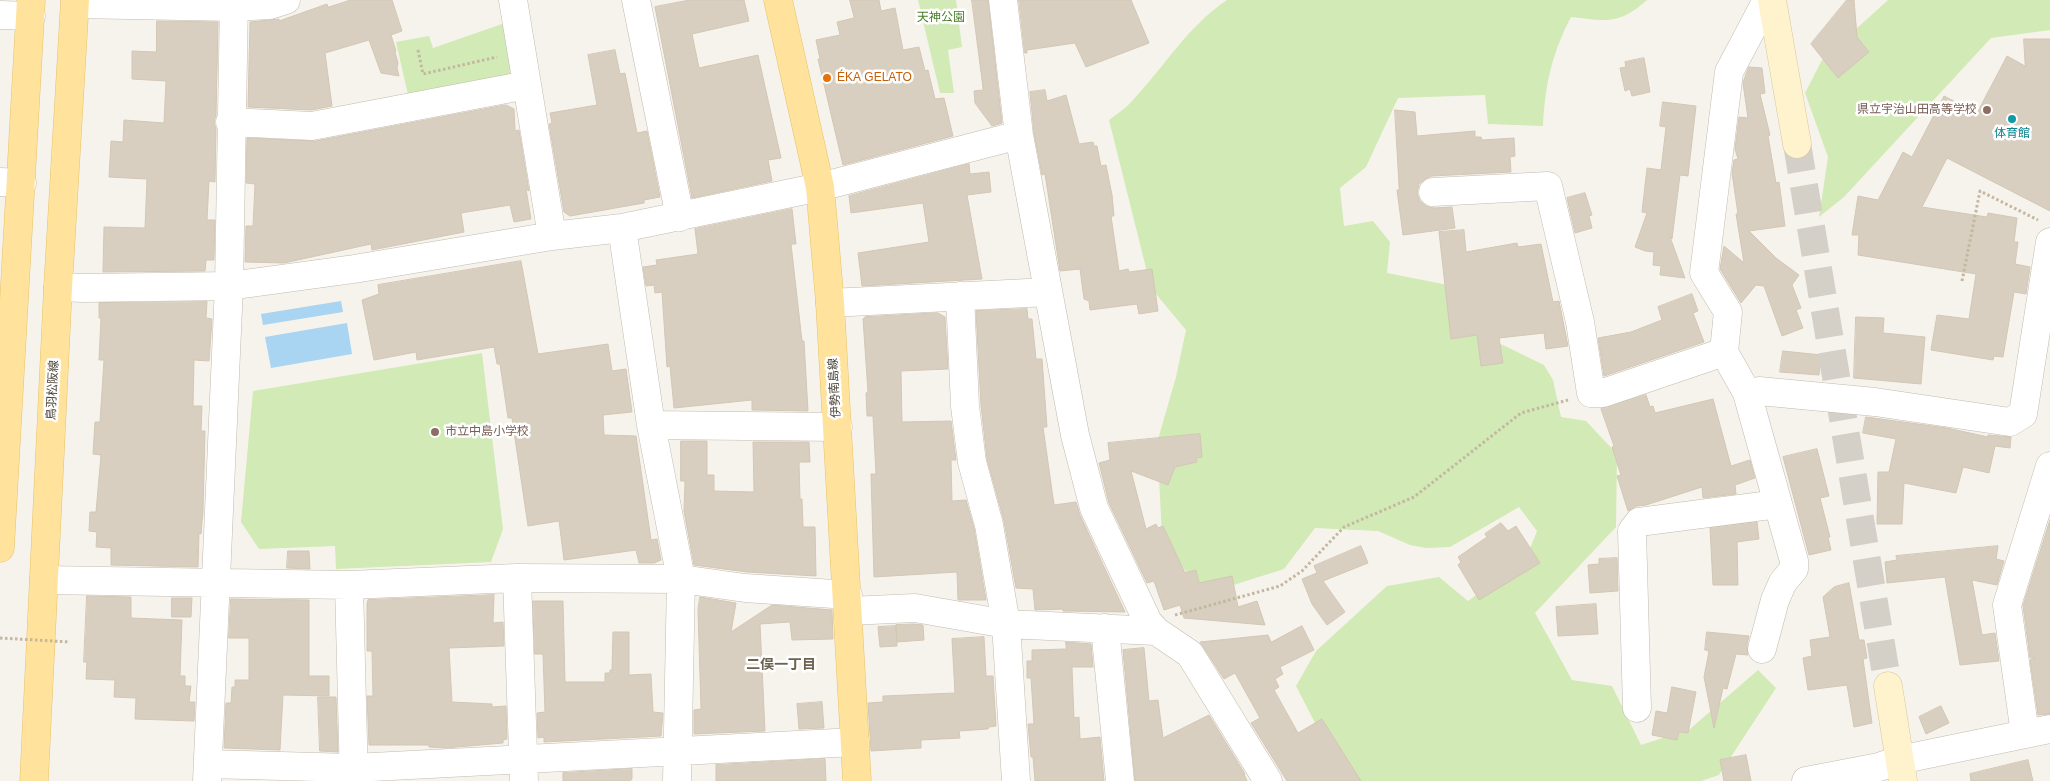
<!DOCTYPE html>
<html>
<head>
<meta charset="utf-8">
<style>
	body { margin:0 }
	canvas { display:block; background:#f6f3ec }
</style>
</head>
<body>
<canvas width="2050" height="781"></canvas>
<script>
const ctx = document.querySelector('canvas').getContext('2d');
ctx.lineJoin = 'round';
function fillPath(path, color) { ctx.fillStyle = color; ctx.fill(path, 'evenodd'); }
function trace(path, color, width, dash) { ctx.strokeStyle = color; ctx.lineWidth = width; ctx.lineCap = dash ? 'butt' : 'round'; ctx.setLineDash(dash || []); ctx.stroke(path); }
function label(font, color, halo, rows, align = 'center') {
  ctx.font = font + ' Arial,"Noto Sans JP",sans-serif'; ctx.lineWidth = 5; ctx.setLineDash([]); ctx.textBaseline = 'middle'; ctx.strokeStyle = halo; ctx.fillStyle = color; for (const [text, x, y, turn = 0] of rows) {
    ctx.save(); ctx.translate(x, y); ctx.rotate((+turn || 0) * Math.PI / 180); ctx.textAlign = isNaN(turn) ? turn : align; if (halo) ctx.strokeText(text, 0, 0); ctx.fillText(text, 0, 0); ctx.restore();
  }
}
fillPath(new Path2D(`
	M918,0H956L962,47L948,50L954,93H940Z
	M1227,0H1647C1619,25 1606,21 1571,17C1552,53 1545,85 1543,126L1488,124L1485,95L1398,98L1366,167L1340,188L1344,226L1373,221L1390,242L1387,273L1453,286L1476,332L1544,365L1553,380L1561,417L1586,421L1617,454L1616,527L1535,613L1572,680L1612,686L1641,745L1690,729L1758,670L1776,688L1719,775L1701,781H1345L1296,686L1316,651L1387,586L1439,577L1468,601L1526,558L1537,531L1519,507L1450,547L1426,548L1410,545L1378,531L1315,528L1284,569L1202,595L1162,537L1160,497L1157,443L1176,377L1186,330L1151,288L1109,120C1117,114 1126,108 1133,100C1164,67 1188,26 1227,0Z
	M1888,0H2050V30L1991,38L1844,197L1819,217L1828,157L1805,93L1822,60Z
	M505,23L512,85L411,108L396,42L429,36L433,48Z
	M482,353L503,529L491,562L336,569L335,546L259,549L241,522L253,391Z`), '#d2eab5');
fillPath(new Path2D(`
	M341,301L343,312L263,325L261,314Z
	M347,323L352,354L271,368L265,337Z`), '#a9d4f2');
const building = new Path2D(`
	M351,0H392L402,31L391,35L396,51L395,52L398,63L397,68L399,76L381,73L369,40L325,53L332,106L311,110L248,107L250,22L279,19V21L327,4L328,7Z
	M690,0H744L749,21L692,34L699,68L758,55L781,158L768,160L772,181L692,198L655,7Z
	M850,0H879L881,11L895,8L903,50L919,47L925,71L928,70L935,99L944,98L953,136L843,165L818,59H820L816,40L840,35L837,22L854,18Z
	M972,0H988L1002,123L992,126L975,103L974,91L983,90Z
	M1019,0H1131L1149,43L1086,67L1075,43L1027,50V53H1025Z
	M1847,0H1854L1857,37L1869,52L1838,78L1811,44Z
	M157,21L218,22L216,115L214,122L216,129L215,182L209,181L207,220H215L214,260H206L205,271L103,272L104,227L145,228L147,179L109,177L111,141L123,142L124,120L164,123L166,81L132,79V51L156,52Z
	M2024,39H2050V211L1947,158L1922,207L1987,217L1988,213L2017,218L2014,242H2018L2015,264L2030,267L2026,294L2014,292L2003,357L1994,356L1993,360L1931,350L1937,315L1969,319L1976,274L1858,255L1859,235H1852L1858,196L1878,200L1903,152L1912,157L1944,96L1977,113L2007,56L2025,66Z
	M615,50L620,74L625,73L637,133L647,131L660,197L644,200V203L570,216L564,212L549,124L552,123L550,113L597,105L588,55Z
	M1644,58L1650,92L1632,96L1630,89L1625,91L1620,68L1626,67L1625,62Z
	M1749,67L1762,68L1765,93L1760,94L1770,135L1768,136L1776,183L1779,182L1785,226L1749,231L1776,258L1799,275L1792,285L1801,308L1796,310L1803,328L1782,336L1764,286L1756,285L1741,303L1720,269L1724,246L1744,263L1736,214H1738L1732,173L1734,160L1738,159L1735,149L1739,117L1748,118L1743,83Z
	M1045,90L1047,101L1066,95L1079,144L1093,142L1094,146H1097L1101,166L1106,165L1112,195L1114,216H1111L1119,271L1128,269L1129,272L1152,269L1158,311L1139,314L1137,304L1090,310L1089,301L1084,299L1080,269L1060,271L1045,174L1042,175L1034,133L1030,92Z
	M1663,102L1696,106L1688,176L1680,175L1672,239L1670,237L1685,278L1660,275L1661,266L1653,265L1654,252L1645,251L1635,247L1647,213L1642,212L1647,168L1661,170L1666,127L1660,126Z
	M506,105L514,109L515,131L519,130L529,191L526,189L531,219L514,222L510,205L461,213L464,232L372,250L371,244L284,263L245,262L246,226H253L255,184L246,183L247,138L315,141Z
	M1395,110L1415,112L1417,136L1475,131V137H1481L1482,140L1514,138L1515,156L1510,157L1511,172L1432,176L1425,179L1419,184L1417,193L1420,201L1426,206L1434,208L1452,207L1455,228L1403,235L1397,190H1399Z
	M969,164L970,174L989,172L991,192L967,195L982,279L862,286L858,253L929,242L923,203L851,213L849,196Z
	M1585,193L1592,215L1589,216L1592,228L1575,233L1567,198Z
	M792,209L796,244H791L802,341H804L808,411L752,410V400L674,408L670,366L667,367L662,292L655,293L654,285L646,286L643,267L657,265L656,260L698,254L695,229Z
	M1464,230L1466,252L1517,243L1518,247L1541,244L1553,302L1559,301L1568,346L1546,349L1544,333L1499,338L1503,363L1481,366L1477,335L1451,339L1439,232Z
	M521,261L538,354L608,344L612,371L626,369L632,412L603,415L604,435L636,436L651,540L657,539L661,560L654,563H639L636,550L564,560L559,521L528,526L512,418H508L500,364H497L494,347L417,360L416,352L374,360L362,300L379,294L378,285Z
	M1692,294L1698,311L1693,313L1704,342L1604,376L1598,338L1631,332L1662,320L1658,307Z
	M207,302L206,318L212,319L209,361L194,360L193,406H202L201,431H205L203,511L201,534L199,533L198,567L111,565V548L96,547L97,532L89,531L90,512H96L101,455L93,454L95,422H100L104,360H99L101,318H99V303Z
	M1027,309L1028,319H1032L1036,359H1042L1047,427H1043L1054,505L1076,502L1080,515L1125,612L1063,611V609L1035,610L1033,589L1016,588L1004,521L987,459L981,405L976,311Z
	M938,313L945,317L948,369L901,371L902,422L951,421L956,460H951L952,501L966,500L974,528L986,600H958L957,572L874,577L871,474H876L873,416H867L866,393L868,392L863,319L865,317Z
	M1856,317L1884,318L1883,333L1925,337L1921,384L1854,378Z
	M1783,351L1821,355L1819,375L1780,372Z
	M1646,395L1650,407L1653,406L1655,413L1713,399L1731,466L1750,460L1755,478L1735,485L1736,494L1703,498L1702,487L1646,505L1637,506L1628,511L1617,476L1621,475L1612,447L1614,446L1601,409Z
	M1866,417L1947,428L1988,437V435L2011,437L2010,448L1995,446L1989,473L1963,467L1956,493L1904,483L1902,524H1877L1878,472H1889L1896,439L1863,433Z
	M1200,434L1202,457L1196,458L1197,462L1175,467L1168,485L1131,471L1146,529L1156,524L1158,528L1163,526L1185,573L1196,570L1199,583L1232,576L1238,607L1257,601L1265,625L1184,618L1180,605L1164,610L1154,581L1147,583L1109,503L1099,463L1110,460L1108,443Z
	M681,441H707V475H714V491L754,492L753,442H809L810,462H799L800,499H802L803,527H815L816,576L747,572L694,565L684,511L685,481H681Z
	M1817,449L1829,496L1820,498L1830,537H1828L1831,550L1809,555L1783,457Z
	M2050,520V714L2038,715L2030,660L2036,658H2030L2023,606Z
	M1757,522L1759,539L1737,542L1738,585H1713L1710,528Z
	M1501,523L1508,531L1516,526L1540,563L1479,600L1458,565L1461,562L1458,557L1487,537L1485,534Z
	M1361,546L1368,563L1323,581L1345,612L1327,625L1312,604L1302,579L1317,573L1314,566Z
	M1998,546L1996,559L2004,561L1997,585L1972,580L1982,635L1995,633L1999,661L1960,665L1945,577L1887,583L1885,562L1897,560L1896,556Z
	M288,551H309L310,569L287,568Z
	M1617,558L1618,591L1590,593L1588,565L1599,564V559Z
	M1849,583L1859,640H1864L1867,658L1863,659L1872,723L1854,727L1847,685L1808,690L1803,658L1812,656L1810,640L1830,637L1823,597L1834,587Z
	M494,595L493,623L503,622L504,646L449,648L452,702L492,704V707L506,706L507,739L503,740V743L445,748L429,747V745H369L367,696H373L372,651H367V604L368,600Z
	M87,596L131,597V618L182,620L180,676H185V686H191L189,702H195L194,721L135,719L136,698L114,697L115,680L86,679L87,662H84Z
	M700,597L736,603L731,632L772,605L832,610L833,639L792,640L790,622L760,624L765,731L694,734V710L701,709L698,610Z
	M172,598H192L191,617H172Z
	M231,599L309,600V676H329V696L283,695L280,750L224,748L226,703H231L232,687H235V680H249V638H229Z
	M533,601H563L565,682H605V673H610V670H612L613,632H629V675L651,674L653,712L663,713L661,736L544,742V737L538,738L537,713L545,712L543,654H535Z
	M1596,604L1598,634L1558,636L1556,607Z
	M914,624L923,625L924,640L897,642L896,625Z
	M896,626L897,646L880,647L878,627Z
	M1302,626L1314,650L1280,667L1283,674L1275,679L1279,687L1274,690L1298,733L1322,719L1361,781H1287L1251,723L1260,718L1235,673L1224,679L1200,642L1268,635L1271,642Z
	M1707,632L1749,636L1747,645L1748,655L1736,654L1727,689L1723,688L1714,728L1704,677L1709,651L1705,650Z
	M984,637L986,676H993L996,726L989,727L988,729L959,731L960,738L921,740V748L871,751L868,703L883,702V696L955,693L952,639Z
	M1066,642L1091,644L1093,667H1072L1074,718L1079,717L1080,739L1100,737L1104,781H1035L1033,757H1031L1028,724H1034L1031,678H1027V661H1032V650L1066,649Z
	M1144,648L1149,701L1158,700L1163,738L1209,715L1245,774H1244L1247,781H1135L1123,650Z
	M1672,687L1696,692L1688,733L1679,732L1677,740L1652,735L1656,711L1667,713Z
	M318,697H336L338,752L320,751Z
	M822,702L824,728L799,729L797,704Z
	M1941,706L1949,723L1926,734L1919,717Z
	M1746,755L1751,781H1724L1720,760Z
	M825,759L826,781H716V765Z
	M2028,760L2033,781H1971L1970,774Z
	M632,769V779L630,781H563V773Z`);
fillPath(building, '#d8cfc1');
trace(building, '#d3c7b4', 1);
trace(new Path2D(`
	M1797,144L1888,686`), '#d4d0c8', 28, [28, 14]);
const street = new Path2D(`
	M513,0L552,236
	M636,0L680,217
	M1003,0L1019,135L1075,435L1094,508L1148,622L1156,631L1190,654L1268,781
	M1767,0L1729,72L1704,273L1728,312L1724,352L1747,393L1759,391L1875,402L2010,422L2023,414L2050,242
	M75,4L234,7L270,5L286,0
	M0,15L31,16
	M230,122L312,126L527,85
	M0,182L22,183
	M1433,192L1548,186L1580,322L1591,393H1603L1724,352
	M622,228L651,425L681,579L677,781
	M58,287L84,288L229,286L354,269L552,236L622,228L820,187L1019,135
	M960,296L965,406L972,462L989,525L1006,624L1016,781
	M830,303L1048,292
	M1747,393L1794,561V569L1783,582L1775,600L1762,649
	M651,425L838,427
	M517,578L524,781
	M44,580L349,585L517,578L681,579L745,588L848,595
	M349,585L354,781
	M849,611L915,608L1006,624L1156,631
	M1105,628L1120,781
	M1637,708L1632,531L1639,522L1778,504
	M2025,734L2007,605L2050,466
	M208,764L353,768L855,742
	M207,781L229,286L234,0
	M1806,781L1879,767L1899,760L2050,729`);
const secondary = new Path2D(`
	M1772,0L1797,144
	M1888,686L1903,781`);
const primary = new Path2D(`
	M778,0L820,187L830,303L857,781
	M0,548L31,0
	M34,781L58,287L75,0`);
trace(street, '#c2bbae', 29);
trace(secondary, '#d6c79b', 29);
trace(primary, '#e6c16a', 29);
trace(new Path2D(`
	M418,50L423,74L497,57
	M1962,281L1980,191L2038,220
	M1175,615L1280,586L1302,571L1344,527L1414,497L1521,413L1568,400`), '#c4b79f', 3, [2.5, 2.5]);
trace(street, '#fff', 28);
trace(secondary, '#fff3cd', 28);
trace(primary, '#ffe39c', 28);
trace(new Path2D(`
	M0,638L70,642`), '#c4b79f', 3, [2.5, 2.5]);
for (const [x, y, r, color] of [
	[827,78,5,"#e8710a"],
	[1987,110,5,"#8d6e63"],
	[2012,119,5,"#0f9aa8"],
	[435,432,5,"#8d6e63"]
]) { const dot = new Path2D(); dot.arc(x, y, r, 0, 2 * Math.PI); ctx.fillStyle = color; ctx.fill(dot); trace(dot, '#fff', 2); }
label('12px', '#4a7f2a', '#fff', [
	["天神公園",941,18]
]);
label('12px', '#c56008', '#fff', [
	["ÉKA GELATO",837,78]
], 'left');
label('12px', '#785e54', '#fff', [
	["県立宇治山田高等学校",1977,110],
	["市立中島小学校",445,432,"left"]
], 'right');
label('12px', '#0d838f', '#fff', [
	["体育館",2012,134]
]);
label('12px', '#4b4439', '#fff', [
	["伊勢南島線",835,388,-93],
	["鳥羽松阪線",53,390,-87]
]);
label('bold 14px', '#6e6250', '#fff', [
	["二俣一丁目",781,665]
]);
</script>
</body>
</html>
